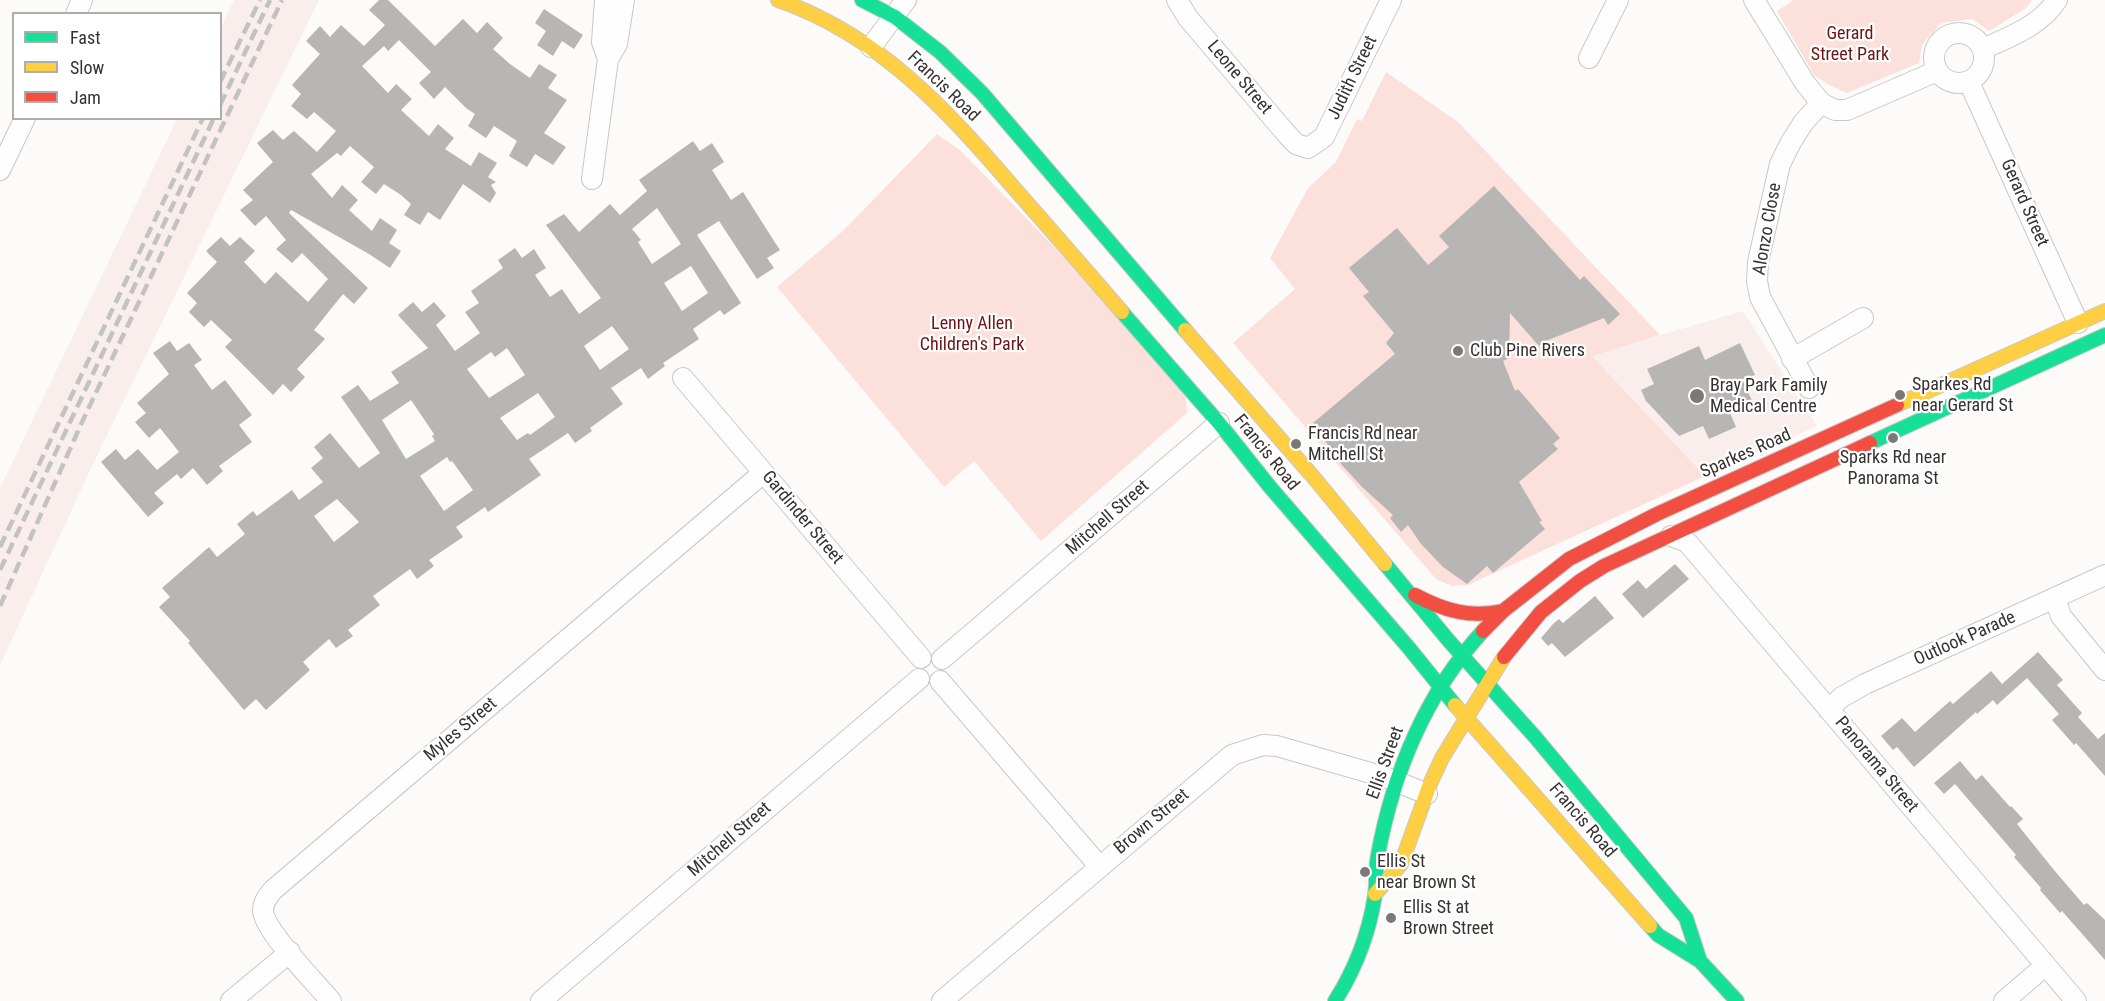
<!DOCTYPE html>
<html>
<head>
<meta charset="utf-8">
<style>
	body { margin:0 }
	#map { position:relative; width:2105px; height:1001px; overflow:hidden; background:#fcfbfa; font-family:"Roboto Condensed",sans-serif }
	canvas { display:block }
	.legend { position:absolute; left:12px; top:12px; width:210px; height:108px; box-sizing:border-box; background:#fff; border:2px solid #afadac; margin:0; padding:8px 10px; list-style:none; font-size:18px; color:#373130 }
	.legend li { display:flex; align-items:center; gap:12px; height:30px }
	.legend b { width:30px; border:2px solid #afadac }
</style>
</head>
<body>
<div id="map">
<canvas width="2105" height="1001"></canvas>
<ul class="legend">
<li><b style="height:8px;background:#16e098"></b>Fast</li>
<li><b style="height:8px;background:#ffcf43"></b>Slow</li>
<li><b style="height:8px;background:#f24e42"></b>Jam</li>
</ul>
</div>
<script>
const ctx = document.querySelector('canvas').getContext('2d');
ctx.lineJoin = 'round';
function fillPath(path, color) { ctx.fillStyle = color; ctx.fill(path, 'evenodd'); }
function trace(path, color, width, dash) { ctx.strokeStyle = color; ctx.lineWidth = width; ctx.lineCap = dash ? 'butt' : 'round'; ctx.setLineDash(dash || []); ctx.stroke(path); }
function label(font, color, halo, rows, align = 'center') {
  ctx.font = font + ' "Roboto Condensed",sans-serif'; ctx.lineWidth = 4.5; ctx.setLineDash([]); ctx.textBaseline = 'middle'; ctx.strokeStyle = halo; ctx.fillStyle = color; for (const [text, x, y, turn = 0] of rows) {
    ctx.save(); ctx.translate(x, y); ctx.rotate((+turn || 0) * Math.PI / 180); ctx.textAlign = isNaN(turn) ? turn : align; if (halo) ctx.strokeText(text, 0, 0); ctx.fillText(text, 0, 0); ctx.restore();
  }
}
fillPath(new Path2D(`
	M234,0H319L92,466L0,665V488L177,119L220,118L221,28Z
	M1743,311L1817,426L1705,476L1591,355Z`), '#f9eeec');
fillPath(new Path2D(`
	M1794,0H2032L2025,9L1989,31L1973,19L1941,23L1922,45L1919,63L1847,93L1827,84L1814,75L1777,11Z
	M1386,72L1458,122L1660,335L1592,356L1705,476L1468,585L1452,586L1436,579L1233,343L1295,289L1270,258L1308,188L1336,162L1357,119L1362,121Z
	M937,134L961,151L1061,254L1185,389L1187,413L1041,541L974,461L944,487L777,287L844,230Z`), '#fce0dc');
fillPath(new Path2D(`
	M379,0H388L435,46L463,19L477,33L487,22L503,38L493,49L510,64L530,78L539,64L557,75L548,88L567,100L544,133L566,147L553,165L535,154L527,167L509,156L517,141L494,126L486,138L468,126L475,114L466,108L445,87L434,99L419,83L431,72L399,40L388,51L384,46L362,66L388,93L396,84L412,99L401,110L429,136L438,124L454,138L445,149L471,166L479,152L497,163L488,177L496,182L491,185L496,193L490,203L463,184L440,220L428,212L420,225L404,215L411,204L401,195L384,184L376,194L361,182L374,167L350,146L341,156L337,153L311,174L332,198L342,185L358,200L349,210L372,231L380,218L397,230L389,243L401,251L390,268L369,254L291,210L289,213L368,288L354,304L343,294L314,330L325,339L297,369L305,377L291,392L283,384L273,395L225,347L232,340L211,320L204,327L189,312L197,303L187,293L217,262L206,251L221,237L230,246L240,237L255,251L244,262L265,284L276,272L308,302L328,279L302,253L292,263L276,249L286,240L266,216L255,226L240,210L253,200L243,190L273,162L257,143L273,130L283,140L294,131L317,152L336,131L314,112L307,119L291,106L301,94L292,85L320,54L306,41L320,26L330,37L341,25L364,46L385,25L369,10Z
	M544,9L583,35L574,49L562,41L553,56L537,45L546,31L535,23Z
	M693,141L700,151L712,143L724,162L712,170L731,200L743,192L774,241L780,250L767,258L774,268L757,279L719,221L697,235L741,303L724,315L720,310L693,329L699,339L663,363L665,366L648,379L641,368L611,388L623,404L590,428L592,431L575,443L568,433L529,459L541,475L488,512L485,507L456,527L463,537L429,560L434,566L417,579L410,569L373,596L380,605L348,630L353,636L336,648L329,639L303,662L310,670L266,710L256,699L244,710L188,643L190,641L159,607L170,597L162,588L209,547L217,557L245,534L237,524L253,511L257,516L292,490L299,500L323,482L311,468L323,458L314,447L330,433L359,468L380,453L341,397L358,385L370,401L399,383L391,372L428,348L398,315L413,302L422,312L434,302L446,316L436,325L455,351L480,333L465,312L479,303L471,291L503,268L498,260L515,248L522,258L534,249L546,268L535,275L550,297L562,289L579,314L601,298L546,225L564,214L579,232L610,204L620,215L647,191L639,180ZM657,208L681,244L652,264L638,242L641,240L632,229ZM691,266L708,293L682,311L664,283ZM612,326L629,349L600,370L584,346ZM507,348L525,375L489,398L467,369L491,352L495,357ZM538,393L555,417L530,435L528,433L517,440L500,418ZM411,400L434,434L432,436L435,441L406,459L382,420ZM447,457L450,462L452,461L473,490L444,511L420,476ZM337,499L359,522L334,542L314,516Z
	M1494,186L1580,280L1584,276L1620,314L1608,325L1604,318L1543,342L1539,346L1510,313L1509,358L1503,361L1515,391L1518,389L1560,438L1553,444L1558,449L1519,482L1542,521L1539,522L1545,529L1493,573L1487,566L1467,584L1443,567L1421,544L1408,525L1401,532L1390,518L1393,515L1362,487L1341,464L1313,423L1395,354L1386,343L1394,333L1363,296L1369,292L1349,268L1397,228L1428,265L1449,247L1439,236Z
	M170,341L177,351L189,343L202,360L194,365L212,390L225,380L252,415L239,425L252,442L219,466L223,471L207,485L193,468L181,479L177,474L154,493L164,503L148,517L101,462L116,449L125,460L138,449L157,470L179,452L160,428L149,438L135,422L146,413L137,403L169,374L153,353Z
	M1740,343L1755,375L1742,379L1753,403L1730,413L1736,427L1709,439L1703,426L1679,436L1646,401L1641,390L1654,384L1647,369L1699,346L1705,360Z
	M1675,564L1689,579L1643,618L1622,594L1638,580L1646,589Z
	M1595,596L1614,618L1565,657L1552,643L1548,646L1541,638L1553,624L1559,619L1563,623Z
	M2038,652L2063,680L2057,685L2082,713L2078,717L2098,739L2105,733V776L2076,743L2074,745L2052,720L2059,714L2027,678L1997,705L1993,700L1977,714L1976,712L1914,767L1897,747L1893,750L1881,736L1902,718L1915,732L1950,701L1953,704L1991,671L2002,684Z
	M1960,761L1976,780L1982,775L2010,807L2011,806L2023,819L2017,824L2054,870L2084,905L2087,903L2105,920V960L2062,911L2060,913L2040,890L2041,888L2014,857L2016,855L1955,784L1944,794L1934,783Z`), '#b8b5b5');
const street = new Path2D(`
	M1177,0L1188,18L1284,131L1296,144L1308,148L1324,137L1391,0
	M1754,0L1805,83L1821,103L1835,110H1847L1937,71
	M76,14L82,0
	M1934 58a25 25 0 1 1 50 0a25 25 0 1 1-50 0Z
	M871,47L906,0
	M1983,49C2011,36 2040,26 2057,0
	M1589,58L1618,0
	M608,59L617,44L624,0
	M1969,82L2078,323
	M0,170L25,118
	M592,179L608,59L602,42L605,0
	M1792,359L1863,318
	M683,378L921,658
	M1809,388L1760,297L1757,281L1758,262L1780,164L1791,142L1803,123L1821,103
	M1671,536L1687,542L2076,1001
	M2055,598L2061,616L2105,670
	M942,659L1219,423
	M940,681L1100,867
	M1828,709L1842,697L1865,684L2105,575
	M231,1001L290,952
	M331,1001C316,983 265,932 263,911C263,902 268,896 273,890L763,473
	M541,1001L919,679
	M942,1001L1232,755L1263,745L1277,746L1388,778L1427,794
	M2004,1001L2045,966`);
const fast = new Path2D(`
	M862,0L895,17L940,52L982,93L1185,330
	M1122,312L1219,423L1270,487L1409,648L1455,705
	M1870,443L2105,335
	M1385,564L1449,641L1536,738L1686,918L1700,961
	M1650,926L1658,935L1700,961L1737,1001
	M1335,1001C1356,968 1369,934 1375,895C1377,882 1375,868 1378,855C1393,773 1426,693 1483,631`);
const slow = new Path2D(`
	M778,0C879,35 946,109 1014,188C1050,229 1086,270 1122,312
	M1185,330L1315,479L1385,564
	M1897,405L2105,311
	M1455,705L1650,926
	M1375,894L1401,864L1430,784L1442,758L1504,657`);
const jam = new Path2D(`
	M1415,595C1445,611 1470,618 1503,611
	M1483,631L1503,611L1569,559L1657,514L1897,405
	M1504,657L1541,612L1580,581L1604,566L1870,443`);
trace(street, '#cac7c7', 22);
trace(fast, '#cac7c7', 16);
trace(slow, '#cac7c7', 16);
trace(jam, '#cac7c7', 16);
trace(street, '#fffefe', 20);
trace(fast, '#16e098', 14);
trace(slow, '#ffcf43', 14);
trace(jam, '#f24e42', 14);
trace(new Path2D(`
	M220,82L260,0
	M220,105L270,0
	M0,547L203,118
	M0,570L214,118
	M0,606L83,420L282,0`), '#c3c2c2', 4.5, [12, 6]);
for (const [x, y, r, color] of [
	[1458,351,6,"#7c7877"],
	[1900,395,6,"#7c7877"],
	[1697,396,8,"#7c7877"],
	[1893,438,6,"#7c7877"],
	[1296,444,6,"#7c7877"],
	[1365,872,6,"#7c7877"],
	[1391,918,6,"#7c7877"]
]) { const dot = new Path2D(); dot.arc(x, y, r, 0, 2 * Math.PI); ctx.fillStyle = color; ctx.fill(dot); trace(dot, '#fff', 2); }
label('18px', '#6d1314', '#fff', [
	["Gerard",1850,34],
	["Street Park",1850,55],
	["Lenny Allen",972,324],
	["Children's Park",972,345]
]);
label('18px', '#373130', '#fff', [
	["Leone Street",1239,78,50],
	["Judith Street",1353,78,-64],
	["Francis Road",943,87,44],
	["Gerard Street",2024,203,66],
	["Alonzo Close",1768,229,-80],
	["Francis Road",1266,453,51],
	["Sparkes Road",1746,454,-24],
	["Gardinder Street",802,518,50],
	["Mitchell Street",1108,518,-41],
	["Outlook Parade",1965,639,-24],
	["Myles Street",461,730,-40],
	["Ellis Street",1386,763,-70],
	["Panorama Street",1876,765,50],
	["Francis Road",1582,821,49],
	["Brown Street",1152,822,-40],
	["Mitchell Street",730,840,-41]
]);
label('18px', '#373130', '#fff', [
	["Club Pine Rivers",1470,351],
	["Sparkes Rd",1912,385],
	["near Gerard St",1912,406],
	["Bray Park Family",1710,386],
	["Medical Centre",1710,407],
	["Francis Rd near",1308,434],
	["Mitchell St",1308,455],
	["Sparks Rd near",1893,458,"center"],
	["Panorama St",1893,479,"center"],
	["Ellis St",1377,862],
	["near Brown St",1377,883],
	["Ellis St at",1403,908],
	["Brown Street",1403,929]
], 'left');
</script>
</body>
</html>
